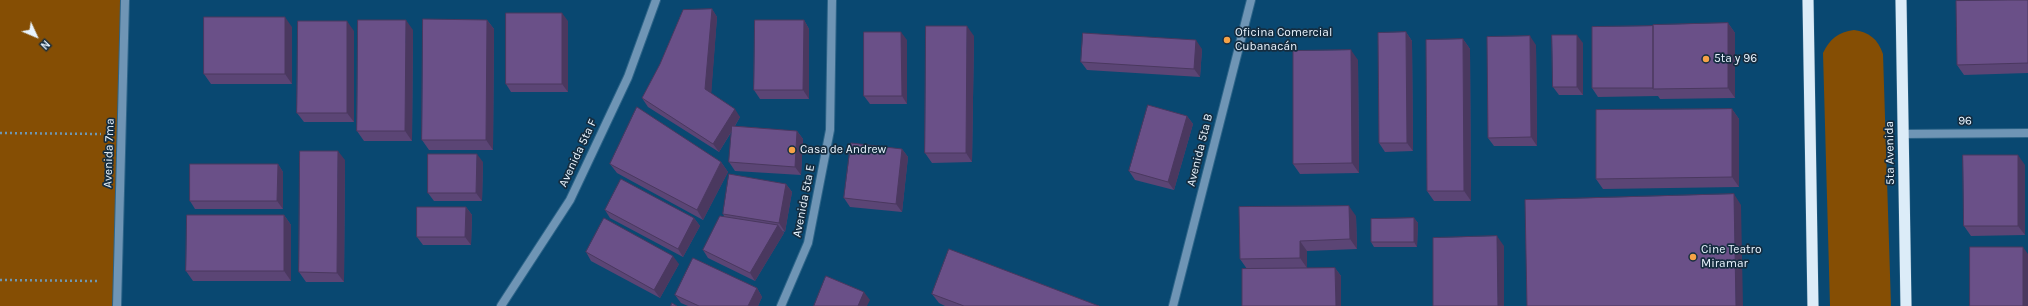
<!DOCTYPE html>
<html>
<head>
<meta charset="utf-8">
<style>
	body { margin:0 }
	#map { position:relative; width:2028px; height:306px; overflow:hidden; background:#094871; font-family:Karla,sans-serif }
	canvas { display:block }
	.north { position:absolute; left:16px; top:16px; width:40px; height:40px; -webkit-text-stroke:3px #152d40; paint-order:stroke; rotate:134deg; font-size:11px; font-weight:700; line-height:16px; text-align:center; color:#e9f4fe }
	.north::after { content:''; display:block; margin:auto; width:14px; height:18px; background:#e9f4fe; clip-path:polygon(50% 0,100% 100%,50% 72%,0 100%) }
</style>
</head>
<body>
<div id="map">
<canvas width="2028" height="306"></canvas>
<div class="north">N</div>
</div>
<script>
const ctx = document.querySelector('canvas').getContext('2d');
ctx.lineJoin = 'round';
function fillPath(path, color) { ctx.fillStyle = color; ctx.fill(path, 'evenodd'); }
function trace(path, color, width, dash) { ctx.strokeStyle = color; ctx.lineWidth = width; ctx.lineCap = dash ? 'butt' : 'round'; ctx.setLineDash(dash || []); ctx.stroke(path); }
function label(font, color, halo, rows, align = 'center') {
  ctx.font = font + ' Karla,sans-serif'; ctx.lineWidth = 3.5; ctx.setLineDash([]); ctx.textBaseline = 'middle'; ctx.strokeStyle = halo; ctx.fillStyle = color; for (const [text, x, y, turn = 0] of rows) {
    ctx.save(); ctx.translate(x, y); ctx.rotate((+turn || 0) * Math.PI / 180); ctx.textAlign = isNaN(turn) ? turn : align; if (halo) ctx.strokeText(text, 0, 0); ctx.fillText(text, 0, 0); ctx.restore();
  }
}
fillPath(new Path2D(`
	M0,0H125L117,306H0Z
	M1854,30C1869,32 1878,39 1883,54L1891,306H1830L1823,53C1830,39 1838,32 1854,30Z`), '#854e04');
const minor = new Path2D(`
	M1902,134L2028,133
	M117,306L125,0
	M501,306L570,200L628,77L656,0
	M781,306L808,243L830,130L832,0
	M1173,306L1251,0`);
const trunk = new Path2D(`
	M1808,0L1813,306
	M1901,0L1906,306`);
trace(minor, '#2d6488', 10);
trace(trunk, '#2d6488', 12);
trace(new Path2D(`
	M0,133L101,134
	M0,280L97,281`), '#6f97b1', 2.5, [2, 3]);
trace(minor, '#6f95b5', 8);
trace(trunk, '#dcecf8', 11);
fillPath(new Path2D(`
	M1969,0H2028V73L1964,75L1957,65L1970,1Z
	M712,9L717,17L711,93L740,117L735,126L797,131L803,139L801,175L735,171L729,162L732,131L719,152L648,107L642,98Z
	M487,20L494,29L493,150H429L422,140Z
	M804,20L809,29V99H760L754,90Z
	M568,21V92H511L506,84Z
	M1728,23L1735,33V98L1660,99L1658,96L1598,97L1592,88L1653,26Z
	M292,27V84H211L204,74Z
	M413,30L412,141H364L357,131Z
	M354,31V122H304L297,113Z
	M1406,32L1412,41L1413,151L1385,152L1379,143Z
	M974,36L972,162L932,163L925,153Z
	M1463,39L1470,49L1471,201H1434L1427,191Z
	M907,40V104H870L864,96Z
	M1583,43V95H1559L1553,87Z
	M1536,45L1537,146H1494L1488,138Z
	M1202,49L1200,77L1087,70L1081,62Z
	M1358,60L1359,173L1300,174L1293,164Z
	M1732,109L1739,119V187L1603,189L1596,179Z
	M1187,116L1193,124L1174,190L1135,180L1129,171Z
	M902,149L908,157L902,212L850,207L844,198Z
	M345,160L344,282H306L299,272Z
	M483,162L482,201H434L428,193Z
	M721,162L728,172L703,220L617,173L610,164Z
	M278,164L283,172V209H195L190,201Z
	M2025,165V235L1971,236L1964,226Z
	M786,184L792,192L785,232L783,231L784,233L755,281L708,258L703,250L724,216L723,214Z
	M466,207L472,215L471,245H423L417,237Z
	M605,210L694,218L700,226L683,257L610,218Z
	M284,215L291,225V281H193L186,271Z
	M1356,216L1357,249L1307,251V268H1335L1341,276V306H1242L1247,269L1240,259Z
	M1414,218L1418,223L1417,247H1374L1371,242Z
	M586,252L679,264L660,298L591,261Z
	M757,288L762,297L758,306H688L681,303L675,295Z
	M932,294L1099,306H945L939,303Z`), '#5b4575');
fillPath(new Path2D(`
	M712,9L717,17L711,97L705,89Z
	M562,13L568,21V92L562,84Z
	M285,17L292,27V84L285,74Z
	M406,20L413,30L412,141L405,131Z
	M487,20L494,29L493,150L486,140Z
	M804,20L809,29V99L803,90Z
	M347,21L354,31V122L347,113Z
	M1728,23L1735,33V98L1728,88Z
	M967,26L974,36L972,162L966,153Z
	M901,32L907,40V104L902,96Z
	M1406,32L1412,41L1413,151L1407,143Z
	M1577,35L1583,43V95L1577,87Z
	M1530,36L1536,45L1537,146L1531,137Z
	M1463,39L1470,49L1471,201L1464,191Z
	M1196,40L1202,49L1200,77L1194,69Z
	M1351,50L1358,60L1359,173L1352,163Z
	M735,109L740,117L719,152L713,144Z
	M1732,109L1739,119V187L1732,177Z
	M1187,116L1193,124L1174,190L1168,182Z
	M797,131L803,139L801,175L795,167Z
	M902,149L908,157L902,212L896,204Z
	M338,151L345,160L344,282L337,273Z
	M477,154L483,162L482,201L476,193Z
	M2018,155L2025,165V235L2018,226Z
	M721,162L728,172L703,220L697,210Z
	M278,164L283,172V209L277,201Z
	M786,184L792,192L785,232L779,223Z
	M1734,194L1741,205L1743,306H1736Z
	M1349,206L1356,216L1357,249L1350,239Z
	M466,207L472,215L471,245L465,237Z
	M284,215L291,225V281L284,271Z
	M694,218L700,226L683,257L678,249Z
	M1414,218L1418,223L1417,247L1414,242Z
	M778,225L784,233L755,281L750,273Z
	M1497,236L1504,246V306H1498Z
	M1300,241L1307,251V268L1300,258Z
	M2023,247L2028,254V306H2023Z
	M673,256L679,264L660,298L654,290Z
	M1335,268L1341,276V306H1336Z
	M757,288L762,297L758,306H748Z
	M864,292L870,300L867,306H858Z`), '#4a385f');
const building = new Path2D(`
	M2008,0H2028V63L1957,65L1956,1Z
	M712,9L705,89L735,109L713,144L642,98L660,64L683,10Z
	M506,13H562V84H506Z
	M204,17H285V74H204Z
	M423,19L487,20L486,140H422Z
	M358,20H406L405,131H357Z
	M755,20H804L803,90H754Z
	M298,21H347V113H297Z
	M1728,23V88L1653,89V25Z
	M926,26H967L966,153H925Z
	M1653,26V88H1592V27Z
	M864,32H901L902,96H864Z
	M1406,32L1407,143H1379L1378,33Z
	M1083,33L1196,40L1194,69L1081,62Z
	M1552,35H1577V87H1553Z
	M1530,36L1531,137L1488,138L1487,37Z
	M1463,39L1464,191H1427L1426,40Z
	M1351,50L1352,163L1293,164V51Z
	M1148,105L1187,116L1168,182L1129,171Z
	M637,107L721,162L697,210L610,164Z
	M1732,109V177L1596,179V110Z
	M732,126L797,131L795,167L729,162Z
	M851,143L902,149L896,204L844,198Z
	M300,151H338L337,273L299,272Z
	M428,154H477L476,193H428Z
	M1963,155H2018V226H1964Z
	M190,164H278L277,201H190Z
	M729,174L786,184L779,223L723,214Z
	M621,179L694,218L678,249L605,210Z
	M1734,194L1736,306H1527L1525,200Z
	M1349,206L1350,239L1300,241V258L1240,259L1239,207Z
	M417,207H466L465,237H417Z
	M187,215H284V271H186Z
	M720,216L778,225L750,273L703,250Z
	M604,218L673,256L654,290L586,252Z
	M1414,218V242H1371V219Z
	M1497,236L1498,306H1433V238Z
	M1970,247H2023V306H1970Z
	M949,249L1099,306H964L932,294Z
	M693,258L757,288L748,306H699L675,295Z
	M1335,268L1336,306H1242V269Z
	M826,276L864,292L858,306H814Z
	M672,303L677,306H671Z`);
fillPath(building, '#6a5088');
trace(building, '#4a385f', 1);
for (const [x, y, r, color] of [
	[1227,40,4,"#f6a247"],
	[1706,59,4,"#f6a247"],
	[792,150,4,"#f6a247"],
	[1693,257,4,"#f6a247"]
]) { const dot = new Path2D(); dot.arc(x, y, r, 0, 2 * Math.PI); ctx.fillStyle = color; ctx.fill(dot); trace(dot, '#152d40', 1.5); }
label('12px', '#e9f4fe', '#152d40', [
	["Oficina Comercial",1235,33],
	["Cubanacán",1235,47],
	["5ta y 96",1714,59],
	["Casa de Andrew",800,150],
	["Cine Teatro",1701,250],
	["Miramar",1701,264]
], 'left');
label('12px', '#e9f4fe', '#152d40', [
	["96",1965,121,-1],
	["Avenida 5ta B",1200,150,-76],
	["Avenida 7ma",109,153,-88],
	["Avenida 5ta F",578,153,-65],
	["5ta Avenida",1890,153,-91],
	["Avenida 5ta E",804,201,-79]
]);
</script>
</body>
</html>
